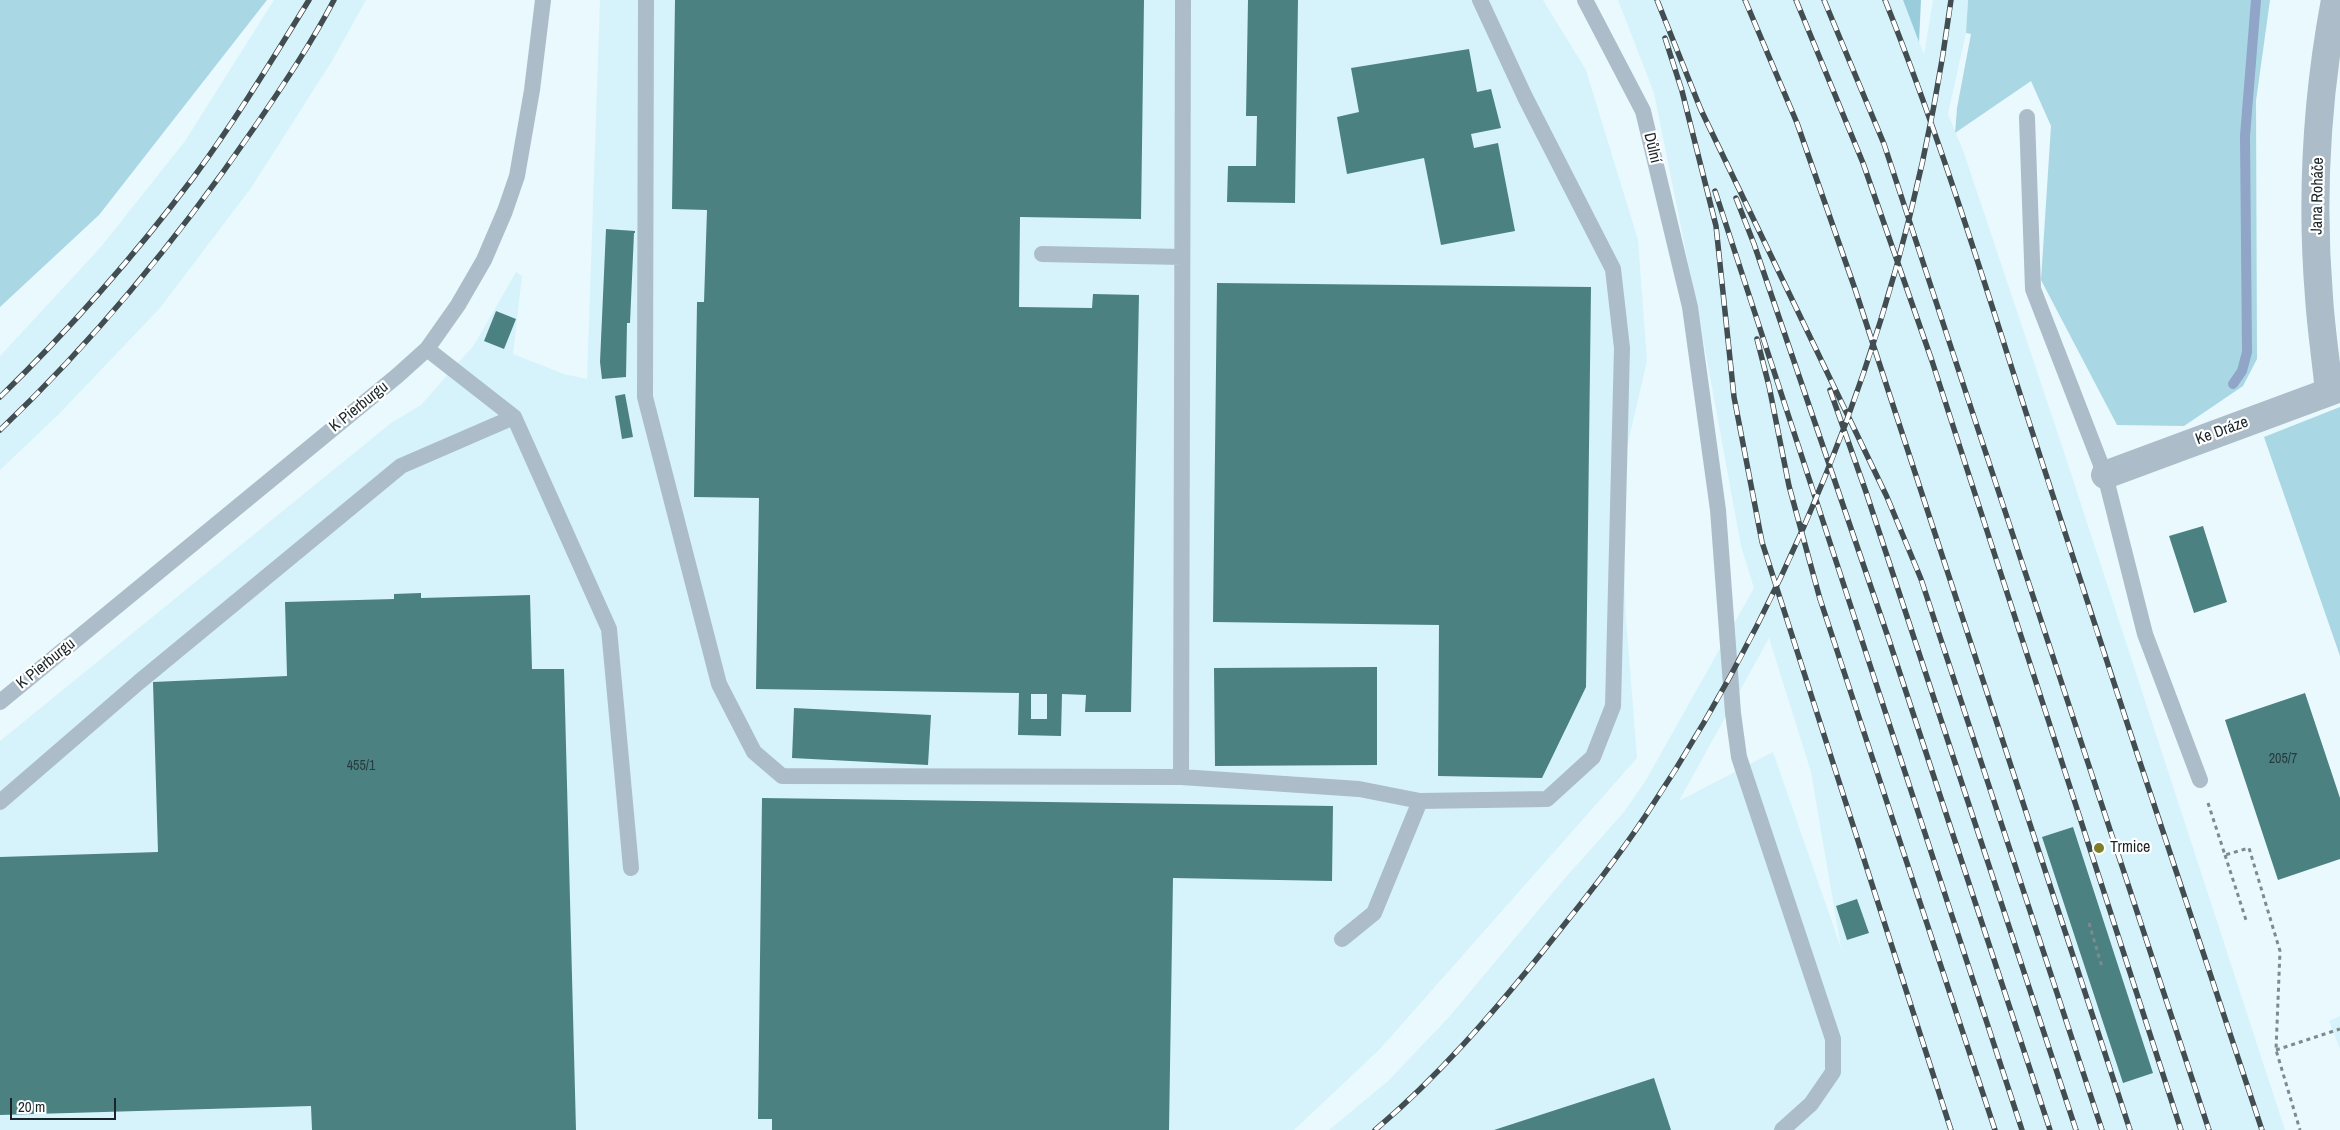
<!DOCTYPE html>
<html>
<head>
<meta charset="utf-8">
<style>
	body { margin:0 }
	#map { position:relative; width:2340px; height:1130px; overflow:hidden; background:#e9f9fe; font-family:"Archivo Narrow",sans-serif }
	canvas { display:block }
	.scale { position:absolute; left:10px; top:1098px; width:106px; height:22px; box-sizing:border-box; border:2px solid #1a2528; border-top:0; padding-left:6px; font-size:15px; line-height:18px; white-space:nowrap; color:#1a2528; -webkit-text-stroke:4px #fff; paint-order:stroke }
</style>
</head>
<body>
<div id="map">
<canvas width="2340" height="1130"></canvas>
<div class="scale">20 m</div>
</div>
<script>
const ctx = document.querySelector('canvas').getContext('2d');
ctx.lineJoin = 'round';
function fillPath(path, color) { ctx.fillStyle = color; ctx.fill(path, 'evenodd'); }
function trace(path, color, width, dash) { ctx.strokeStyle = color; ctx.lineWidth = width; ctx.lineCap = dash ? 'butt' : 'round'; ctx.setLineDash(dash || []); ctx.stroke(path); }
function label(font, color, halo, rows, align = 'center') {
  ctx.font = font + ' "Archivo Narrow",sans-serif'; ctx.lineWidth = 4.5; ctx.setLineDash([]); ctx.textBaseline = 'middle'; ctx.strokeStyle = halo; ctx.fillStyle = color; for (const [text, x, y, turn = 0] of rows) {
    ctx.save(); ctx.translate(x, y); ctx.rotate((+turn || 0) * Math.PI / 180); ctx.textAlign = isNaN(turn) ? turn : align; if (halo) ctx.strokeText(text, 0, 0); ctx.fillText(text, 0, 0); ctx.restore();
  }
}
fillPath(new Path2D(`
	M274,0H366L332,61L251,188L160,308L59,414L0,470V356L100,248L185,141Z
	M600,0H1543L1586,70L1638,240L1647,361L1621,473L1626,618L1637,758L1380,1049L1294,1130H0V741L391,423L421,405L474,345L516,272L522,276L513,354L564,374L587,379Z
	M1618,0H1903L1924,54L1933,0H1968L1966,33L1948,114L1964,153L2064,452L2285,1130H1329L1388,1081L1449,1017L1566,877L1624,812L1646,780L1754,588L1741,546L1700,322L1654,93ZM1769,638L1811,772L1841,948L1773,752L1679,801Z
	M2340,1016V1049L2329,1021Z`), '#d6f3fc');
fillPath(new Path2D(`
	M0,0H267L99,215L0,307Z
	M1968,0H2270L2256,101L2257,359L2243,386L2184,426L2117,425L2041,280L2051,126L2031,81L1955,133L1957,108L1971,34L1966,33Z
	M2340,407V656L2264,437Z`), '#aad7e4');
fillPath(new Path2D(`
	M1903,0H1921L1919,42Z`), '#9acddb');
trace(new Path2D(`
	M2233,384L2242,371L2247,352L2245,136L2256,0`), '#90a5c8', 10);
fillPath(new Path2D(`
	M675,0H1144L1141,219L1020,217L1019,307L1092,308L1093,294L1139,295L1131,712H1085L1086,695L1062,694L1061,736L1018,735L1019,693L756,689L759,498L694,497L697,302H704L707,210L672,209ZM1031,694H1047V719H1031Z
	M1248,0H1298L1295,203L1227,202L1228,166H1256L1257,116H1246Z
	M1469,49L1477,92L1491,89L1501,128L1471,134L1474,148L1498,143L1515,231L1441,245L1424,158L1347,174L1337,117L1359,112L1351,68Z
	M606,229L635,231V233H634L630,323H627L626,377L602,379L600,362Z
	M1217,283L1591,287L1586,687L1542,778L1438,776L1439,625L1213,622Z
	M496,311L516,319L504,349L484,341Z
	M625,394L633,437L622,439L615,396Z
	M2203,526L2227,602L2194,613L2169,536Z
	M421,593V598L530,595L532,669H564L576,1130H312L311,1106L0,1115V857L158,852L153,682L287,676L285,602L394,599V594Z
	M1377,667V765L1215,766L1214,668Z
	M2305,693L2340,798V859L2278,880L2225,720Z
	M794,708L931,715L928,765L792,758Z
	M762,798L1333,806L1332,881L1173,878L1169,1130H772V1119H758Z
	M2073,827L2153,1073L2123,1083L2042,837Z
	M1857,899L1869,933L1847,940L1836,906Z
	M1654,1078L1671,1130H1494Z`), '#4c8181');
trace(new Path2D(`
	M2208,803L2225,855L2249,848L2280,951L2276,1050L2300,1130
	M2225,855L2246,920
	M2089,923L2102,967
	M2276,1050L2340,1029`), '#7d8b8e', 3, [4, 4]);
trace(new Path2D(`
	M646,0L645,397L719,684L754,752L782,776L1181,777
	M1183,0L1181,777L1359,789L1420,801L1374,913L1342,939
	M1585,0L1643,111L1690,307L1718,510L1733,713L1739,757L1833,1039V1072L1811,1104L1782,1130
	M2027,117L2033,289L2105,475L2145,634L2200,780
	M1042,254L1182,257
	M427,349L514,417L609,629L631,868
	M0,702L397,376L427,349L458,305L484,260L505,211L517,176L532,90L543,0
	M1420,801L1547,799L1593,757L1613,706L1622,348L1613,269L1525,97L1480,0
	M0,802L139,682L401,466L514,417`), '#acbdc9', 16);
trace(new Path2D(`
	M2329,392C2326,360 2321,329 2319,297C2311,199 2317,96 2335,0
	M2105,475L2340,388`), '#acbdc9', 28);
const rail = new Path2D(`
	M1657,0L1701,110L1887,497L1921,579L2102,1130
	M1745,0L1797,123L1855,289L2130,1130
	M1796,0L1863,163L1932,361L2181,1130
	M1824,0L1884,144L2209,1130
	M1885,0C1945,150 1991,305 2041,459C2113,683 2188,907 2262,1130
	M1665,38L1682,91L1716,226L1734,397L1762,542L1951,1130
	M1715,191L2022,1130
	M1736,198L1754,244L1888,637L2050,1130
	M1757,339L1769,386L1789,486L1820,599L1995,1130
	M1830,390L1866,492L2076,1130
	M0,397C70,329 135,255 193,178C235,121 272,60 309,0
	M0,430C96,339 179,237 254,128C282,87 311,44 334,0
	M1375,1130C1438,1077 1492,1014 1544,950C1579,906 1615,862 1646,815C1809,571 1912,291 1951,0`);
trace(rail, '#414d50', 5.5);
trace(rail, '#fff', 4, [11]);
for (const [x, y, r, color] of [
	[2099,848,6,"#7e7e27"]
]) { const dot = new Path2D(); dot.arc(x, y, r, 0, 2 * Math.PI); ctx.fillStyle = color; ctx.fill(dot); trace(dot, '#fff', 2); }
label('14px', '#263c3e', null, [
	["205/7",2283,759],
	["455/1",361,766]
]);
label('16px', '#1a2528', '#fff', [
	["Důlní",1652,148,77],
	["Jana Roháče",2318,196,-89],
	["K Pierburgu",359,407,-39],
	["Ke Dráze",2222,431,-20],
	["K Pierburgu",46,664,-39]
]);
label('16px', '#1a2528', '#fff', [
	["Trmice",2110,848]
], 'left');
</script>
</body>
</html>
